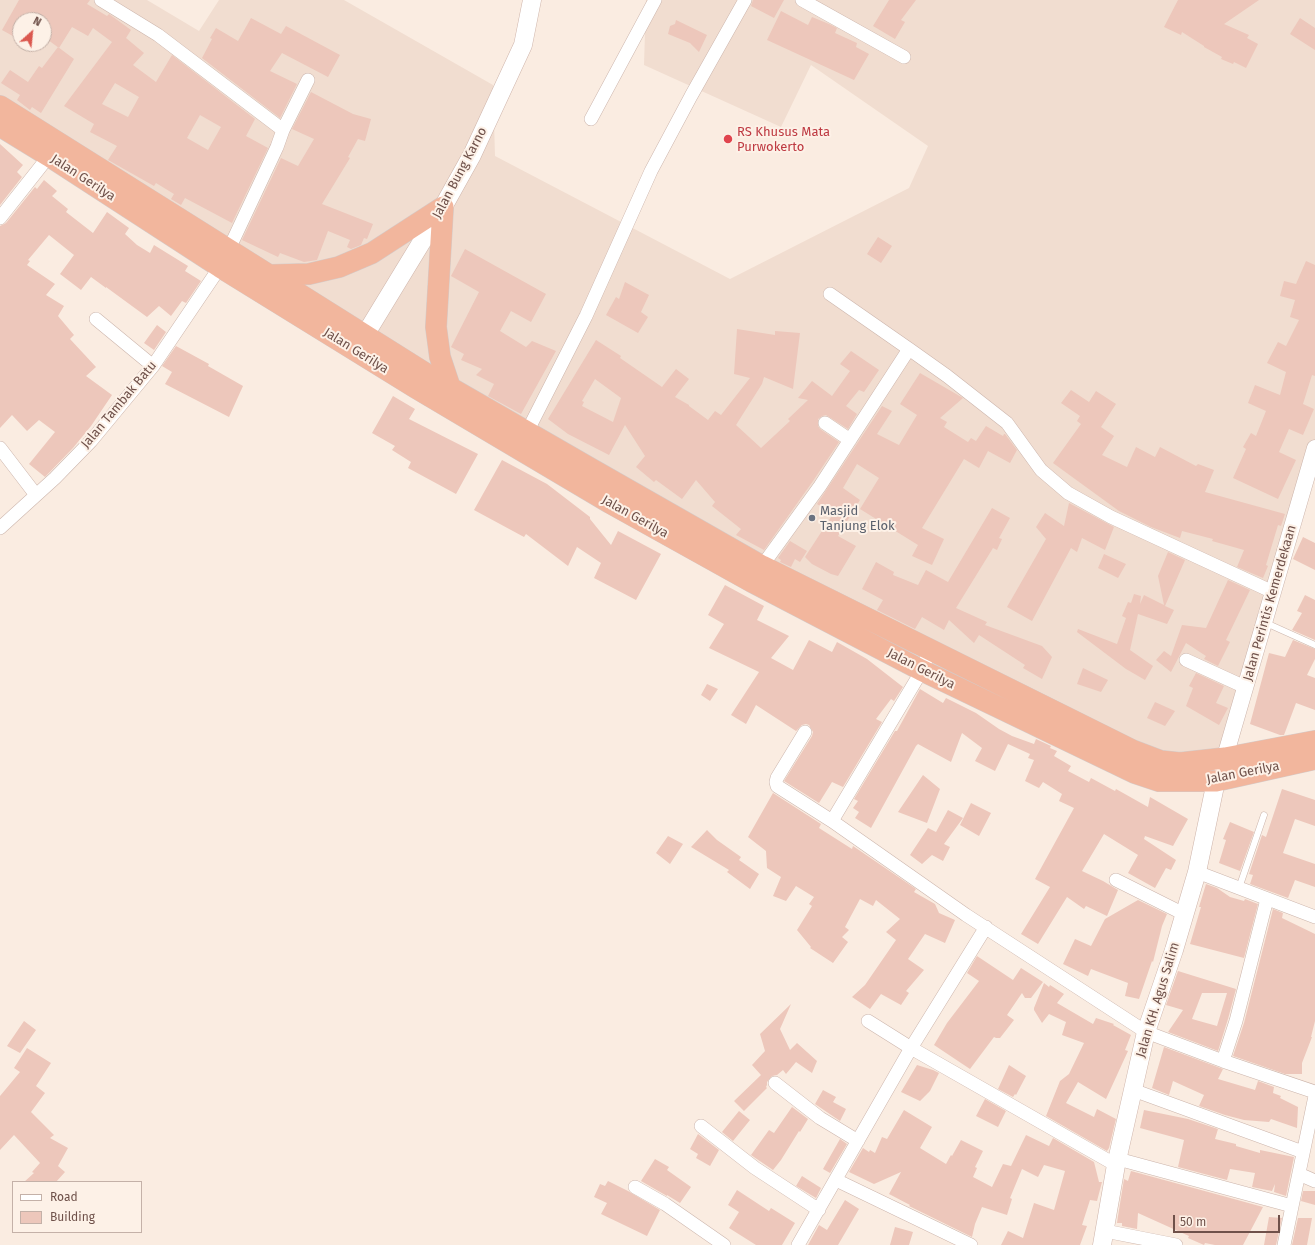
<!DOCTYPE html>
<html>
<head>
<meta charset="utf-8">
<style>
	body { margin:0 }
	#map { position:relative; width:1315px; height:1245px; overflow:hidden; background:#faece1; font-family:"Fira Sans",sans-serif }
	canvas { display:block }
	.legend { position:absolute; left:12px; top:1181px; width:130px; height:52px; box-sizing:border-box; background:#fdf1e7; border:1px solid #c4b1a8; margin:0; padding:5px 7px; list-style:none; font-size:12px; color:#6f514a }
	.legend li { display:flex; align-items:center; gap:8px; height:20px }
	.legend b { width:20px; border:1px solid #c4b1a8 }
	.north { position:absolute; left:12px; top:12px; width:40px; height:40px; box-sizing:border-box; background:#fdf1e7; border:1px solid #c4b1a8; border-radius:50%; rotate:27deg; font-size:11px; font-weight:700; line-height:16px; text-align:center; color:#6f514a }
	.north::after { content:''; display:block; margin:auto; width:14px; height:18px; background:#db584f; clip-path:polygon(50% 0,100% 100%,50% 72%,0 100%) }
	.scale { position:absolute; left:1173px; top:1215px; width:107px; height:18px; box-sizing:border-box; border:2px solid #6f514a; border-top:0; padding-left:5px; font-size:12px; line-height:14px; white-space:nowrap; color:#6f514a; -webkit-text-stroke:3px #fdf1e7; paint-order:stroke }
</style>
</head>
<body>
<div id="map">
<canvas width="1315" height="1245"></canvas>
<ul class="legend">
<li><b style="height:5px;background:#fff"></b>Road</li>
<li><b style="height:11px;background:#edc7bb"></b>Building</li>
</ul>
<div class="north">N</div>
<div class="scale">50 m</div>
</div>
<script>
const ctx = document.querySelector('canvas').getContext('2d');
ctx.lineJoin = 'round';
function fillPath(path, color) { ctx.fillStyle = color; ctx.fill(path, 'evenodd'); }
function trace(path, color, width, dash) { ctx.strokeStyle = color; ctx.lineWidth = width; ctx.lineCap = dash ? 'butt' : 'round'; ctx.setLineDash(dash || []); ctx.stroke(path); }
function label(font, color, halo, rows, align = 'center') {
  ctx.font = font + ' "Fira Sans",sans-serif'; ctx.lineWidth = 4; ctx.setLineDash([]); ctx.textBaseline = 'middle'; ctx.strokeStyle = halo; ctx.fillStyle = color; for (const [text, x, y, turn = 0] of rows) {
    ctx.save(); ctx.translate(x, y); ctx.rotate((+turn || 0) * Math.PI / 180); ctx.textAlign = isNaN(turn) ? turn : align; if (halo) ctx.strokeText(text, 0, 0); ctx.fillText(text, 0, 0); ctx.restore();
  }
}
fillPath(new Path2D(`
	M0,0H147L199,31L219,0H344L493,85L495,156L730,279L909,188L928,146L811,65L781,127L644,65L646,0H1315V447L1225,758L1146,757L590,468L0,105ZM20,20H44V44H20Z`), '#f1ddd0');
fillPath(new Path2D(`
	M19,0H90L87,4L107,16L109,14L131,30L126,38L144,53L133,65L156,82L172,55L255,119L246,136L268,148L232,223L185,198L181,205L171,199L174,194L156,183L154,186L108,160L117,146L90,132L94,124L64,106L112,42L93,28L88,36L72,27L59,48L44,37L49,31L44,27V20H20V40L2,30ZM115,83L139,97L128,117L102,104ZM200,115L221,127L208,150L187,138Z
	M753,0H784L774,18L751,6Z
	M889,0H916L901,20L905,22L895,39L873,26Z
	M1178,0H1259L1224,24L1249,35L1247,38L1258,44L1246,68L1234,62L1233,64L1221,59L1222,57L1204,47V46L1182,32L1181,35L1164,27Z
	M781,11L808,25L812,17L829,24L837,28L835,33L857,43L856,47L869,54L854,80L767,40Z
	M251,18L281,34L286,26L340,55L328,77L282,53L270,71L297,84L280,118L202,58L212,39L210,38L216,28L238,41Z
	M1300,18L1315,28V50L1290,34Z
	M676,20L707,35L699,52L690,43L668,34L670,26L675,24Z
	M58,47L74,59L41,113L32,107L30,110L17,100L20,95L1,83L10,70L28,82L39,66L42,68Z
	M311,92L353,114L371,119L365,141L358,139L348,157L350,158L322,204L373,224L367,239L364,238L361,245L351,249L347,247L350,240L328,231L317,260L304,262L280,253L278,257L242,240L281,158L298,166L314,139L292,129Z
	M0,144L23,165L17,172L22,177L0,205Z
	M44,180L57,191L52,196L68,209L66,212L93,233L107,212L129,228L125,234L137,245L150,253L154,245L188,266L185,271L201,281L186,303L182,301L171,316L159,306L147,317L106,287V288L91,277L81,290L60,274L74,255L49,235L28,260L30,261L27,265L55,284L46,295L64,306L58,316L74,335L70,339L96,367L86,376L112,395L91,426L73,448L45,477L29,464L55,432L39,420L27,431L12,415L0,428V226L6,223L35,187L37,189Z
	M878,237L892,246L881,263L867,254Z
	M465,249L546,294L531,322L511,311L500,331L526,347L532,341L556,351L521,414L488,396L494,384L476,375L482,369L461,360L464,354L451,347L479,292L451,276Z
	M1306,261L1315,265V376L1312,375L1303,404L1314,409L1303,435L1289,429L1279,452L1296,460L1278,499L1233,478L1246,449L1243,447L1251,433L1256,436L1266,411L1248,403L1255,385L1280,395L1286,372L1267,363L1278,342L1286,346L1299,320L1290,317L1295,300L1280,296L1284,281L1296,284Z
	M625,282L649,295L641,312L648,317L638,333L606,315L616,297L619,299Z
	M157,325L166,332L154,350L144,343Z
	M737,329L775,335V331L800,333L793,389L764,377L762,384L736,425L761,448L790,421L788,419L808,400L798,398L812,381L832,396L850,371L840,364L851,351L879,370L864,392L859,390L846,406L857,414L848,429L826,415L822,416L818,419V426L820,429L839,442L813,481L764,550L736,535L741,529L712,506L715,502L696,480L682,499L656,480L654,482L636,467L645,456L625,425L609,455L568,434L548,419L596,340L621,356L620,358L662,387L676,369L689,379L675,397L689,405V406L708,420L715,411L721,415L750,378L734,374ZM595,379L621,398L613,422L582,406L584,402L582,401Z
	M176,346L209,364L208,366L243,386L229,417L165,384L172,372L162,366Z
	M920,373L963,398L940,418L947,422L944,427L968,442L971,438L976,441L986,426L1003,436L1004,434H1005L1017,450L1010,463L988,451L979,468L964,459L922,528L944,539L932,565L912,556L918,545L860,509L879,478L857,464L843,488L860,500L838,536L856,546L838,576L831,574L812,564L805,557L833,514L817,504L882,406L892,411L877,434L899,445L917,415L900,404Z
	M1071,390L1089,402L1096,391L1116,404L1101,427L1114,436L1102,455L1127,467L1136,447L1155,457L1160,447L1196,466L1198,464L1214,470L1205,492L1285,514L1281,526L1278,525L1266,565L1268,566L1263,578L1237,567L1244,550L1212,541L1213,539L1182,531L1180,538L1151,527L1119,511L1053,463L1081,424L1077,421L1080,416L1061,403Z
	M393,396L415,409L409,419L478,454L456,494L408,468L411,462L392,450L395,446L372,433Z
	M502,460L547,484L590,517V519L611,545L618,531L661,554L636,600L594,578L601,563L577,547L568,566L526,534L524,537L474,510Z
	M1069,503L1114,527L1105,550L1082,538L1077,552L1071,548L1032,621L1007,607L1046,539L1036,527L1045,513L1064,526Z
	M992,508L1010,518L999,538L1002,539L997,550L993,548L956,608L987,622L985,625L1042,646L1052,657L1042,679L1023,668L1025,665L979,635L974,643L949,620L944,630L922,617L915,629L877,610L883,600L862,589L876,562L894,572L893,575L918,585L926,570L948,582Z
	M1303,537L1315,543V570L1293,559Z
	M790,541L807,551L800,562L795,559L791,567L780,562L781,560L778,558Z
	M1168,552L1185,560L1165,606L1174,610L1167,624L1138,614L1130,650L1153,666L1145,680L1126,669L1077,632L1078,629L1117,644L1126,618L1122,616L1128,602L1131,603L1134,594L1141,596L1140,604L1144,595L1164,605L1158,576Z
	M1104,554L1126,564L1118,578L1098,568Z
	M1228,580L1250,590L1226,640L1230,642L1218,666L1204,659L1206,656L1186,643L1171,672L1156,660L1164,651L1171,656L1182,625L1206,628Z
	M725,585L764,606L757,620L789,636L771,658L793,670L809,640L832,652L837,642L867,659L903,687L894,701L891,699L876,719L882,722L843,787L832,782L819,803L784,781L812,736L813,732L809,725L806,724L802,725L796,731L756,705L746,724L731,715L759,672L709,648L724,624L708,615Z
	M1305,595L1315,600V640L1292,630L1302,613L1297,611Z
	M1293,640L1315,649V659L1307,675L1315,678V710L1296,703L1284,735H1280L1250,724L1269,653L1285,657Z
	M1083,668L1108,680L1101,692L1077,684Z
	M1196,673L1224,686L1216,703L1228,708L1219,725L1186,706L1193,688L1189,686Z
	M707,684L718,689L710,701L701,695Z
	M920,689L943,703L946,698L976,713L999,729L1012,736L1034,744L1036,739L1051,746L1050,748L1057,751L1054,756L1071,766L1068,771L1089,782L1091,778L1115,791L1116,789L1148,807L1150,797L1188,819L1173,846L1145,836L1144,839L1176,860L1171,870L1166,868L1155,888L1128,873L1138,855L1104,834L1082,871L1103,881L1118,890L1107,916L1086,906L1084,909L1067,897L1038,944L1021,934L1050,887L1035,879L1074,808L1059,801L1062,794L1043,782L1039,788L1025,781L1034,760L1028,758L1030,754L1008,744L995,771L975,761L982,748L962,733L951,762L918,744L916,746L871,828L855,818L859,812L853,808L858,801L854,799L895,731H897Z
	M1155,702L1175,711L1165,726L1147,718Z
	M923,775L940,789L927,823L898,812Z
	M1282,789L1315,800V826L1295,819L1283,853L1315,864V887L1295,880L1288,898L1250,884L1253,875L1249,874L1262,835L1266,837Z
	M773,793L821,824L819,828L852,849L853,846L916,889L914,892L935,904L939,913L955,920L945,943L925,934L908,959L924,970L906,991L909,993L901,1005L881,994L870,1009L852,997L865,985L896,940L886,932L900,919L876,900L873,906L860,899L845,927L849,930L842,937L848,942L833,963L810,948L811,947L797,930L812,906L809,904L814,897L796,886L786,901L773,896L781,877L767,868L766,851L748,837Z
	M971,803L991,813L979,836L960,825Z
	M948,810L963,818L944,844L950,847L943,861L932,855L922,864L910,855L928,828L936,832Z
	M1230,822L1254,832L1240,871L1219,863L1226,840L1223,839Z
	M707,830L717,840L741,857L739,860L759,874L750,889L727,872L729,870L691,847Z
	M668,836L683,844L670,864L656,853Z
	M1206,884L1217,888L1230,897L1244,901L1245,899L1258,904L1244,958L1190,944L1201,907H1199Z
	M1138,900L1167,914L1162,926L1153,962L1152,961L1139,999L1125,996L1128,983L1091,969L1088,976L1063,964L1075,939L1091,946L1105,919Z
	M1273,909L1283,913L1282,918L1315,934V1021L1311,1037H1312L1302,1063V1074H1285L1233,1056L1244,1023Z
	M977,956L1013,980L1021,968L1043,982L1031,998H1025L1022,993L1007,1015L1014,1020L1000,1038H996L994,1037L970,1069L934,1045L947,1023L979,981L967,973Z
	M1178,971L1236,989L1228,1019L1218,1051L1168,1032L1183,1010L1166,1005ZM1202,993H1227L1217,1026L1192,1019Z
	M1044,983L1049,987L1050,985L1064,994L1057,1003L1093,1024L1096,1018L1114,1024L1113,1025L1131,1035L1125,1050L1128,1051L1106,1099L1078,1082L1066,1103L1094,1117L1097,1109L1116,1119L1109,1148L1107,1151L1046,1116L1060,1081L1069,1074L1084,1043L1062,1035L1066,1022L1049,1014L1042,1023L1034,1010V1008Z
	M791,1004L780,1029L790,1050L797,1043L817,1061L812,1073L796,1062L786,1074L783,1070L777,1075L772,1076L767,1082V1085L766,1087L767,1088L744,1111L734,1101L761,1075L752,1065L765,1051L760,1034Z
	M24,1021L36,1030L20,1053L7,1046Z
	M1164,1047L1223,1069L1218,1079L1255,1090L1258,1081L1274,1087L1273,1093L1281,1096L1280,1098L1298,1107L1297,1128L1271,1119L1269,1122L1244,1120L1225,1115L1199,1106L1204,1095L1173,1081L1169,1095L1152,1088Z
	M27,1048L51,1063L36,1086L45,1093L31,1112L54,1135L50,1138L68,1148L58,1166L65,1172L56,1182H24L34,1173L32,1172L40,1163L14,1135L0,1150V1096L20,1072L14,1068Z
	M917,1065L933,1070L939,1073L930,1091L920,1101L901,1092Z
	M1009,1065L1026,1076L1016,1095L1015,1094L1013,1097L998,1089Z
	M823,1090L836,1097L833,1102L846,1109L840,1121L815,1104Z
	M985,1099L1006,1111L998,1127L976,1116Z
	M792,1107L808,1119L800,1132L799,1131L781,1160L773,1170L751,1155L769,1130L774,1133Z
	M904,1110L932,1127L920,1148L946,1164L951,1155L952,1156L961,1140L983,1151L975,1167L977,1168L973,1177L992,1187L1003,1164L1011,1166L1026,1135L1049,1146L1053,1138L1094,1162L1099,1182H1102L1097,1201L1090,1200L1082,1225L1087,1226L1080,1245H1001L1008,1231L1023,1238L1034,1203L1054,1210L1065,1171L1044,1165L1038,1177L1022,1169L1010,1198L1012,1199L1007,1215L982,1207L975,1224L972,1237L909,1206L910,1205L889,1194L901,1172L874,1184L849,1172L863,1148L869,1152L870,1150L875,1153L882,1137L887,1139Z
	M1144,1110L1188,1119L1218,1129L1215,1139L1236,1144V1146L1260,1153V1150L1294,1157L1286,1196L1274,1192L1275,1184L1272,1191L1252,1187L1255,1173L1230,1169L1227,1180L1178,1167L1184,1140L1140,1128Z
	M739,1111L750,1120L733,1141L722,1132Z
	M698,1134L719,1150L710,1166L696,1158L698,1154L690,1149Z
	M840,1139L847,1144L830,1173L823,1169Z
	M655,1159L669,1167L667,1170L691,1187L680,1203L667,1195V1196L641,1181Z
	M1131,1171L1223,1196L1263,1207L1243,1245H1215L1205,1243L1204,1245L1188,1238L1189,1236L1138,1213L1137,1229L1122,1226V1223H1117L1118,1216L1124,1179L1128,1181Z
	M802,1176L821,1188L816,1198L796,1186Z
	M608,1181L628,1191L660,1210L647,1236L601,1214L607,1203L594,1197L600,1184L605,1186Z
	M737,1190L769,1211L771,1208L795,1223L782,1245H756L729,1228L739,1212L728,1205Z
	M1303,1191H1315V1205L1301,1201Z
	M845,1200L859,1209L838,1245H808L819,1225L827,1230Z
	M1269,1217L1282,1218L1276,1245H1264Z
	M1298,1218H1312L1307,1245H1292Z
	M895,1227L913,1232L909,1245H890Z`), '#edc7bb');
const service = new Path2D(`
	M1266,623L1315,645
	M1239,888L1264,815`);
const minor = new Path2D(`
	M101,0L158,35L283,130L277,147L229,249
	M802,0L904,57
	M591,119L655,0
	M283,130L308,80
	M0,218L49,156
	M830,294L909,349
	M96,319L153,366
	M825,423L850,440
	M527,432L586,316L651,171L691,96L745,0
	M0,448L36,495
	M0,528L55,478L91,441L153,366L220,267
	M762,566L820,486L909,349L947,376L1007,423L1041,470L1068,493L1111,517L1273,592
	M931,649L918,677L832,821L966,915L1146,1032L1223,1061L1315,1092
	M1186,660L1245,687
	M805,732L777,778L776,782L777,786L832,821
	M1197,872L1315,917
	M1116,880L1184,914
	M868,1021L911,1048L1116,1165
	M1223,1061L1236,1021L1267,899
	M775,1083L820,1118L858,1141
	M1133,1090L1303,1152
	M701,1126L755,1168L819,1210
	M1118,1159L1292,1206
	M1299,1174L1315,1181
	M836,1180L971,1245
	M635,1187L665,1204L724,1245
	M1105,1231L1176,1245
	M798,1245L911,1048L986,927
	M1284,1245L1315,1096`);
const tertiary = new Path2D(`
	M1222,767L1315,448`);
const secondary = new Path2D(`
	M365,335L443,207L472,155L523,45L532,0
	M1102,1245L1116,1165L1146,1032L1174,950L1197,872L1216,781`);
const trunk = new Path2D(`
	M0,106L425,373L590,468L762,566L1132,750L1161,761L1180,763L1225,758L1315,741
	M0,126L49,156L220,267L416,388L610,503L752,582L921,670L1135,773L1159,781H1216L1315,759
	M443,207L436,327L440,357L450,387
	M271,275L309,274L339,267L372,253L443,207`);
trace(service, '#ccb5ac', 7);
trace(minor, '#ccb5ac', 14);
trace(tertiary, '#ccb5ac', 17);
trace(secondary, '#ceb4aa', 19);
trace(trunk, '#d4cbc9', 22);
trace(service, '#fff', 6);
trace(minor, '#fff', 13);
trace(tertiary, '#fff', 16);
trace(secondary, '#fff', 18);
trace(trunk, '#f2b69d', 21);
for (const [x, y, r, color] of [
	[728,139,5,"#e0444e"],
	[812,518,4,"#6b7280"]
]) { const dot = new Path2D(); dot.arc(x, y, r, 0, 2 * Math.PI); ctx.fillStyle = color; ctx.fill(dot); trace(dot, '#fdf1e7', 1.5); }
label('13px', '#be3a42', '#fdf1e7', [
	["RS Khusus Mata",737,132],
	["Purwokerto",737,147]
], 'left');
label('13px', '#6f514a', '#fdf1e7', [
	["Jalan Bung Karno",460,173,-62],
	["Jalan Gerilya",83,178,33],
	["Jalan Gerilya",356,351,32],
	["Jalan Tambak Batu",119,405,-50],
	["Jalan Gerilya",635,517,29],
	["Jalan Perintis Kemerdekaan",1270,603,-74],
	["Jalan Gerilya",921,669,27],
	["Jalan Gerilya",1243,773,-11],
	["Jalan KH. Agus Salim",1158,1000,-73]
]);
label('13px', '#5b616d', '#fdf1e7', [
	["Masjid",820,511],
	["Tanjung Elok",820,526]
], 'left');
</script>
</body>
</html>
